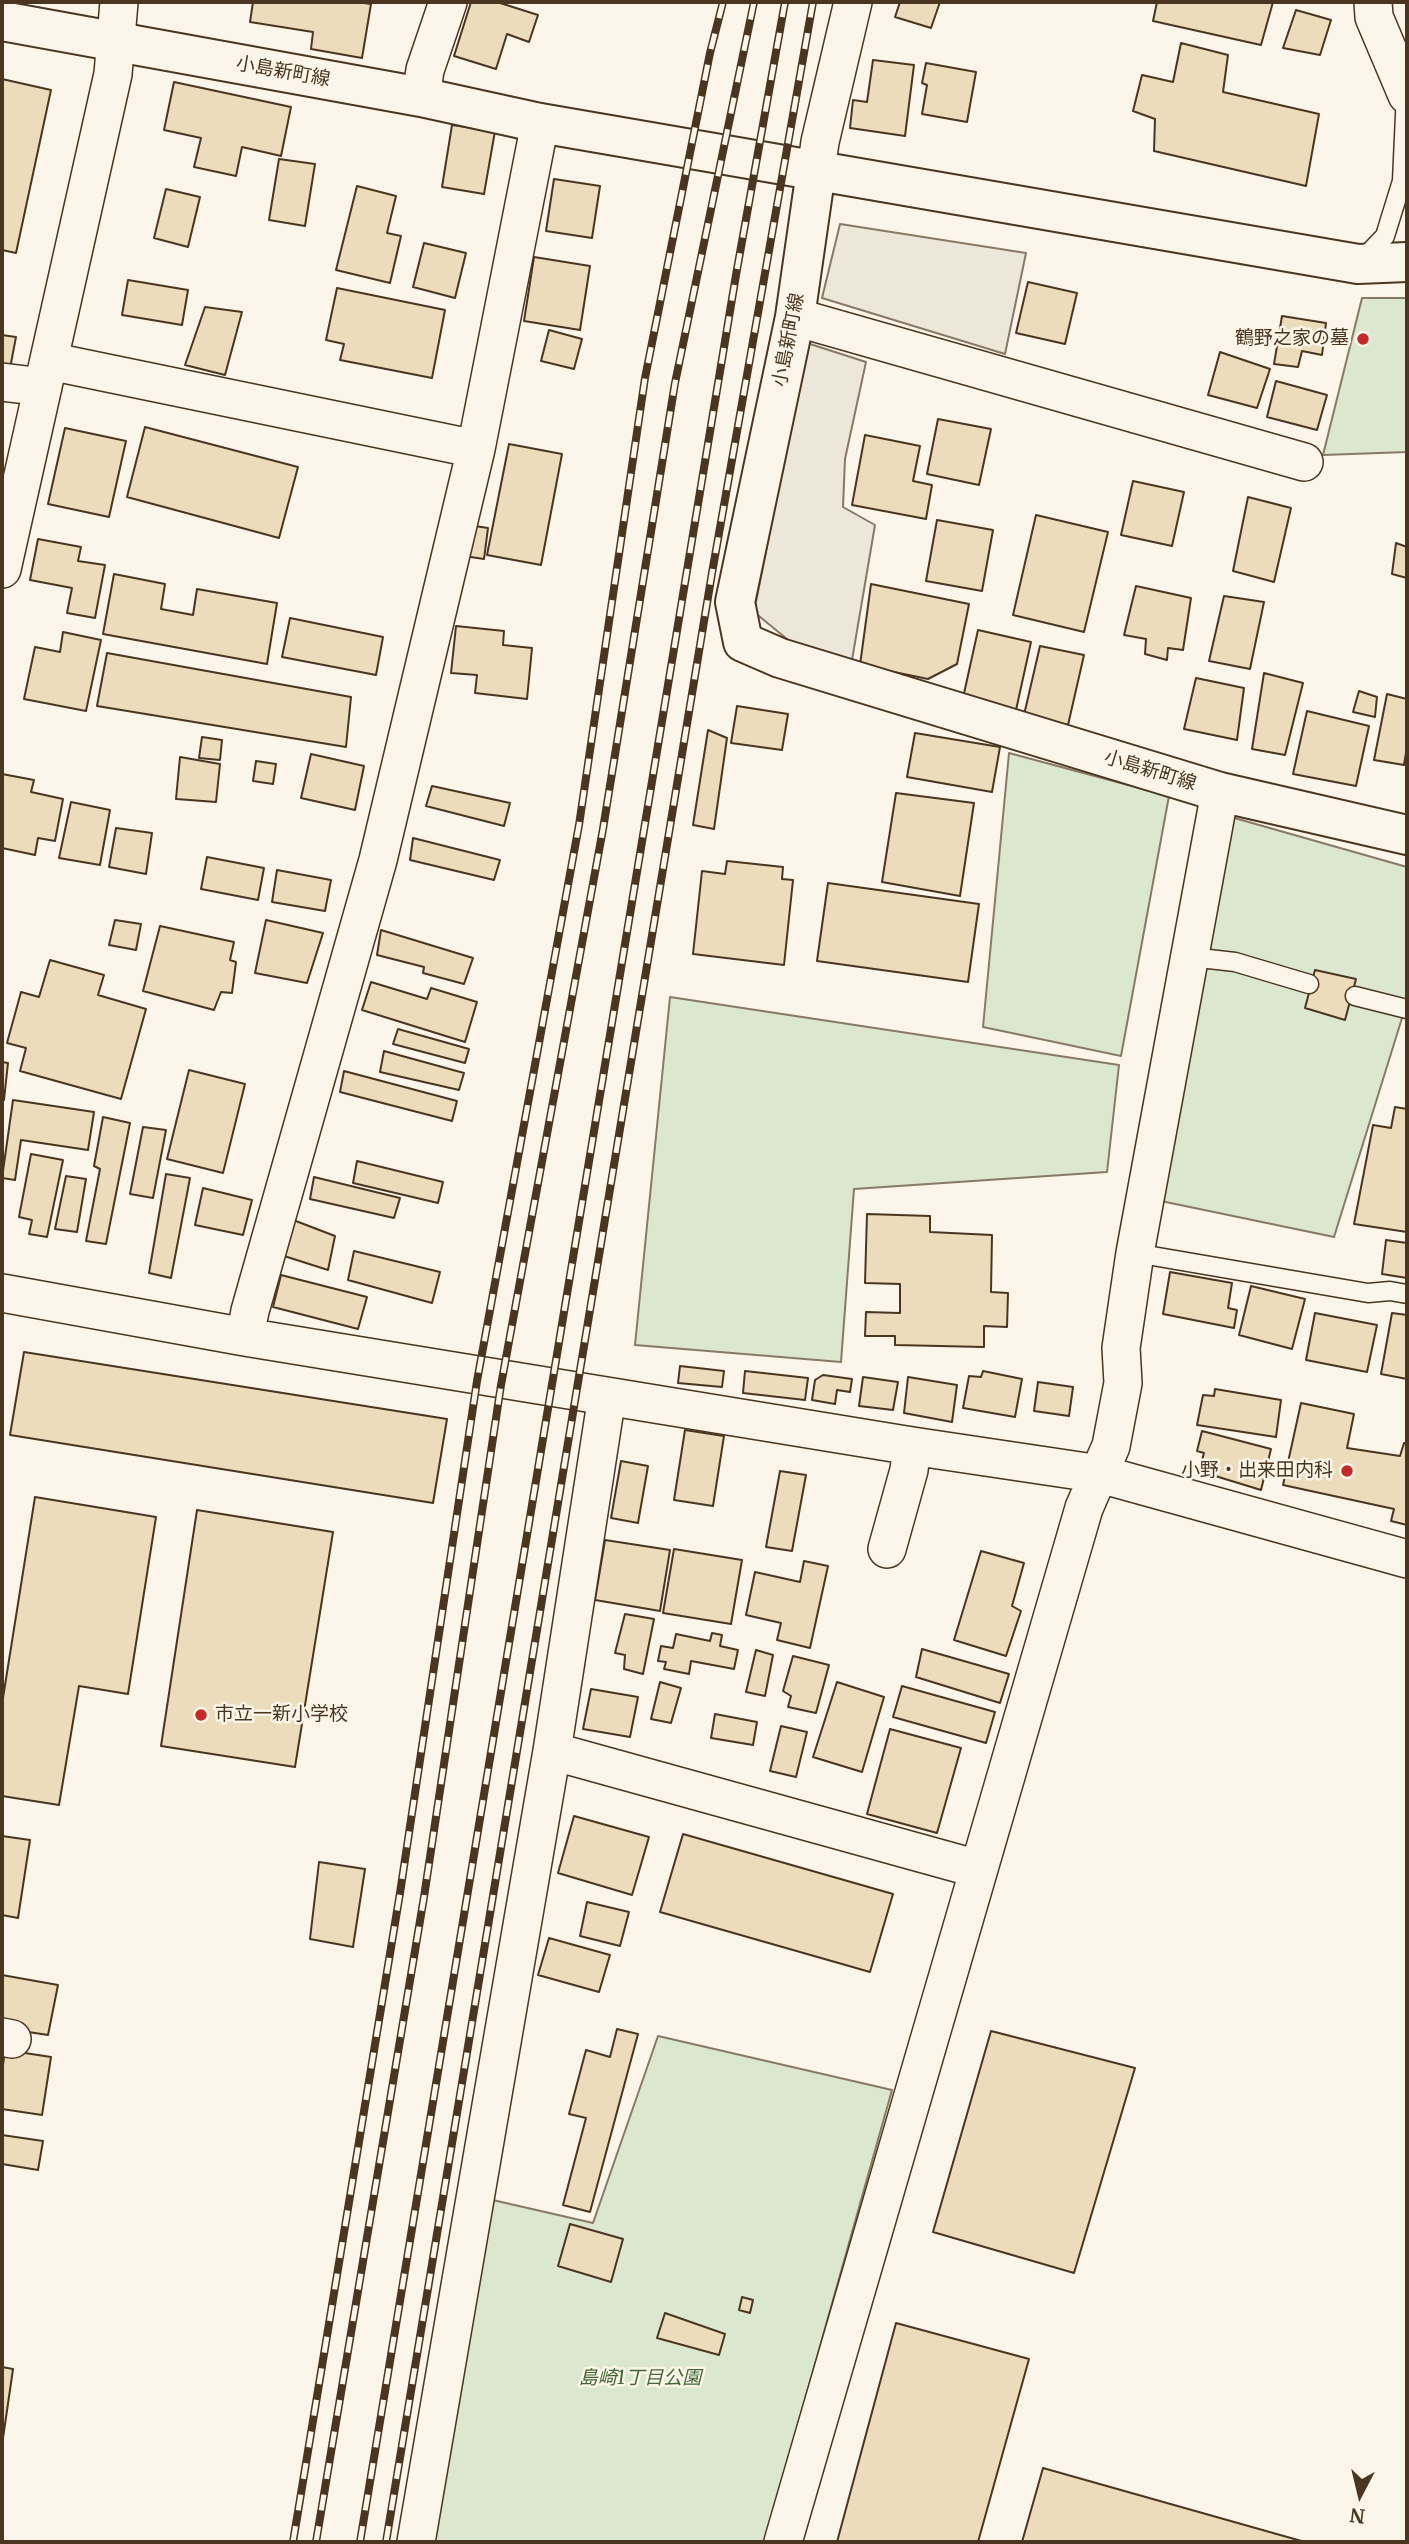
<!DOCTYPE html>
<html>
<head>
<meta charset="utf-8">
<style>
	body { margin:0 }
	#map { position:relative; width:1409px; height:2544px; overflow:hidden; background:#fbf6e9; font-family:Merriweather,serif }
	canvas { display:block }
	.frame { position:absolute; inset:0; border:4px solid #4a3520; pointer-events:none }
	.north { position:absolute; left:1325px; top:2460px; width:70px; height:70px; -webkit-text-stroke:5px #fbf6e9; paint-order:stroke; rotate:187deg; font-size:19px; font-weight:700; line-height:28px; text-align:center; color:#4a3520 }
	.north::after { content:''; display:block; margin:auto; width:24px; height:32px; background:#4a3520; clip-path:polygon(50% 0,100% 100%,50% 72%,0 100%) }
</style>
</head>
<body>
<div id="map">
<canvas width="1409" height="2544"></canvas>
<div class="frame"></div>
<div class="north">N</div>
</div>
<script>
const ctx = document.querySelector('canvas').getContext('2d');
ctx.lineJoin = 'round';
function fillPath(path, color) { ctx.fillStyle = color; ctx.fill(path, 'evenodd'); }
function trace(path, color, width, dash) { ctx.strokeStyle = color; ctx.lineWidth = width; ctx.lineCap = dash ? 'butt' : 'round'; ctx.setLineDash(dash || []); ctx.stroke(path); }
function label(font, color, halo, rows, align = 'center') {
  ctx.font = font + ' Merriweather,"Noto Sans JP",serif'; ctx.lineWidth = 5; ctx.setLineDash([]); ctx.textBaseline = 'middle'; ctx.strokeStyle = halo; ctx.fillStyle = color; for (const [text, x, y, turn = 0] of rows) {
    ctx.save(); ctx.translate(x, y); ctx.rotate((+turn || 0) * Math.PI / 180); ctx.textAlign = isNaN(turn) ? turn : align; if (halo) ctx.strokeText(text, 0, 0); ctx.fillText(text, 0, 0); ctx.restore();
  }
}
const green = new Path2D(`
	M1362,298H1407V452L1323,455Z
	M1009,753L1169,796L1121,1056L983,1027Z
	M1224,815L1407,867V1002L1334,1237L1161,1201Z
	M670,997L1119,1065L1107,1172L854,1189L841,1362L635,1345Z
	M658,2036L892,2090L765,2542H423L484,2198L593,2223Z`);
fillPath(green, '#dce7d0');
trace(green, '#887966', 2);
const parking = new Path2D(`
	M840,224L1026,253L1005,354L822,298Z
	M807,343L866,362L845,459L843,507L875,525L851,666L798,648L754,612Z`);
fillPath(parking, '#ede7d9');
trace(parking, '#887966', 2);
const building = new Path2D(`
	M253,2H356L371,4L362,58L311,49L313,32L250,22Z
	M471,2H497L538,15L529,42L507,34L496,69L454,56Z
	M900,2H940L931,28L895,17Z
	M1157,2H1273L1261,45L1153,21Z
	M1296,10L1331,20L1320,55L1283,48Z
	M1181,43L1228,55L1223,92L1319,114L1306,186L1154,151L1155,119L1133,111L1142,75L1173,82Z
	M873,60L914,65L905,136L850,128L853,100L867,102Z
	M926,63L976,72L967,122L922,114L927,85L922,83Z
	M2,79L51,90L16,253L2,250Z
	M174,82L291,107L281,156L242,147L236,176L194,167L201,138L164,130Z
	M452,125L495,131L484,194L442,187Z
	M279,159L315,164L305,226L269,220Z
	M554,179L600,186L592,238L546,231Z
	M357,186L396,196L387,233L401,236L390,283L336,270Z
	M166,189L200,197L188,247L154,238Z
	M424,243L466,253L455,298L413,287Z
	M534,257L590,266L580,330L524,321Z
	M128,280L188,290L182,325L122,315Z
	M1028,282L1077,293L1065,344L1016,333Z
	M337,288L445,310L432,378L340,360L344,344L326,340Z
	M205,307L242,312L225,375L185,365Z
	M1282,316L1326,323L1322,355L1302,351L1298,367L1274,364Z
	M549,330L582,339L574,369L541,361Z
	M2,335L16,337L8,379L2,378Z
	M1220,352L1270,369L1257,408L1208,395Z
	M1276,381L1327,395L1317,430L1267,417Z
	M938,419L991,429L979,485L927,474Z
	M145,427L298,467L279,538L127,497Z
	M65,428L126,441L109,517L48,504Z
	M865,435L920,446L913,481L932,485L926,519L852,505Z
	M509,444L562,454L541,565L487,555Z
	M1133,481L1184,492L1172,546L1121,535Z
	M1248,497L1291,508L1274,582L1233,571Z
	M1036,515L1108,532L1084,632L1013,615Z
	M937,520L993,530L982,591L926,581Z
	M468,525L488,528L484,559L464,556Z
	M38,539L81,547L78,561L105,565L95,618L67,613L72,588L30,580Z
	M1396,543L1407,547V578L1392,574Z
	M114,574L165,584L161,609L193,615L197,589L277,603L267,664L103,634Z
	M871,584L969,604L957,664L928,679L860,665Z
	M1136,586L1191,598L1183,650L1168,648L1167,660L1145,654L1146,639L1124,635Z
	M1224,596L1264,602L1250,669L1209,661Z
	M290,618L383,637L376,675L282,657Z
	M456,626L504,631L503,645L532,648L527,699L475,693L477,675L451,673Z
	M978,630L1031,642L1016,710L963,698Z
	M63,632L101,640L86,711L24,699L35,647L60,652Z
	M1040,646L1084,655L1068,725L1024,715Z
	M107,653L351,697L346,747L97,706Z
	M1264,673L1303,683L1285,755L1252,749Z
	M1196,678L1244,688L1237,740L1184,729Z
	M1359,691L1377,697L1375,717L1353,712Z
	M1387,694L1407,699V747L1404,765L1374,760Z
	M737,706L788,714L782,750L731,743Z
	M1307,711L1369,726L1356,786L1293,774Z
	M708,730L727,738L714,829L693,825Z
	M915,733L1000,747L992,792L907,777Z
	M202,737L222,740L220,760L199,758Z
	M311,754L364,766L355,810L301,798Z
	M180,757L220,764L216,802L176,799Z
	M256,761L276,764L273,784L253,781Z
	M2,774L34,780L31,792L63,799L55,841L38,838L35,855L2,848Z
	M432,786L510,803L504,826L426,806Z
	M896,793L974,803L960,896L882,882Z
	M71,802L110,810L100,865L59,858Z
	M116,828L152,833L146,874L109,867Z
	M413,838L500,860L494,880L410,860Z
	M207,857L264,868L258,900L201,889Z
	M727,861L783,867L782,879L793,880L784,965L693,954L702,871L725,874Z
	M277,870L331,880L325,911L272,902Z
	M828,883L979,904L968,982L817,961Z
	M115,920L141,924L136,950L109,945Z
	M266,920L323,933L307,983L255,973Z
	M160,926L234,942L230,960L236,962L232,993L221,992L214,1010L143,991Z
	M381,930L473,958L464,984L423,973L424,967L377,955Z
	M50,960L104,975L98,995L146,1009L121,1099L20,1071L26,1048L7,1043L21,992L39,997Z
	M1315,970L1356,979L1345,1020L1305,1008Z
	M371,982L427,999L431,988L477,1002L465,1042L362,1010Z
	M398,1029L469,1049L465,1063L393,1044Z
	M384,1051L464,1073L459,1090L380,1072Z
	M2,1062L8,1063L4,1100L2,1099Z
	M189,1070L245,1084L223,1173L167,1159Z
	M344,1071L457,1101L452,1121L340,1092Z
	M13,1100L94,1112L88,1150L21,1140L15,1180L2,1178Z
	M1395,1107L1407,1109V1232L1354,1224L1373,1125L1391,1128Z
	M103,1117L130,1123L106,1244L86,1241L100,1169L94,1166Z
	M143,1127L166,1130L153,1198L130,1194Z
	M31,1154L63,1160L47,1237L29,1234L32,1220L19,1217Z
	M357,1161L443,1182L438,1203L353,1183Z
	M166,1174L190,1178L171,1278L149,1273Z
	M66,1176L86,1179L77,1232L55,1229Z
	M314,1177L400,1198L394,1218L310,1199Z
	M203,1188L252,1200L243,1235L195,1225Z
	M867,1214L930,1216V1232L992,1235L991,1292L1008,1293L1007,1327L984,1326V1347L895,1345V1336H865L866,1312L900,1313V1284L865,1283Z
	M288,1218L335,1236L328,1270L281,1255Z
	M1386,1240L1407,1243V1278L1382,1274Z
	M354,1251L440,1272L432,1303L348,1280Z
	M1170,1272L1232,1283L1228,1308L1237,1310L1234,1328L1163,1314Z
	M281,1275L367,1297L358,1329L273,1307Z
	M1251,1286L1305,1299L1292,1349L1239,1335Z
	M1315,1313L1377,1325L1367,1372L1306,1360Z
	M1392,1313L1407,1315V1379L1381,1374Z
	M24,1352L447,1419L433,1503L10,1435Z
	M680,1366L724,1371L722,1387L678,1383Z
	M745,1371L808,1378L805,1400L743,1393Z
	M983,1371L1022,1379L1015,1417L963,1408L969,1376L981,1377Z
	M823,1375L852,1379L850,1392L837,1390L835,1404L812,1400L815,1380Z
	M863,1377L898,1382L893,1410L859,1406Z
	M908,1377L957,1385L952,1422L904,1413Z
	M1038,1382L1073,1387L1069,1416L1034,1411Z
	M1215,1389L1281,1400L1276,1437L1197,1425L1203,1395L1214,1396Z
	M1301,1403L1354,1414L1347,1448L1400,1456L1404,1443L1407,1444V1525L1391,1521L1394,1509L1283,1485Z
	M685,1430L724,1436L713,1506L674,1500Z
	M1202,1431L1271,1449L1261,1490L1199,1471L1204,1453L1197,1451Z
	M621,1461L648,1466L638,1523L611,1518Z
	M780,1471L806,1475L792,1551L766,1547Z
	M35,1497L156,1517L128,1694L79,1686L59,1805L2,1796V1704Z
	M197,1510L333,1532L295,1767L161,1746Z
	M605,1540L670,1550L660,1611L595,1600Z
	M674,1549L742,1560L731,1624L663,1613Z
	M981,1551L1024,1563L1012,1606L1021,1611L1006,1656L954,1640Z
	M804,1561L828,1566L810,1648L777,1640L781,1623L746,1615L755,1572L800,1582Z
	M625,1614L654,1619L643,1674L624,1669L625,1655L615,1653Z
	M712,1633L722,1635L720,1646L738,1650L734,1669L691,1661L689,1674L664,1669L666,1662L658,1661L661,1646L673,1648L676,1634L710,1641Z
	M922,1649L1009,1674L1000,1703L916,1677Z
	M756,1650L773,1655L765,1696L746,1692Z
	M793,1656L829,1665L816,1713L788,1707L791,1696L783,1691Z
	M660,1682L681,1688L671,1723L651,1719Z
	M837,1682L884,1697L862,1772L813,1757Z
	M902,1686L995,1712L986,1743L893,1717Z
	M591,1689L638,1697L630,1737L583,1729Z
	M715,1714L757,1722L753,1745L711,1738Z
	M781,1726L807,1732L796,1777L770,1771Z
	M890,1729L961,1748L937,1833L867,1814Z
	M574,1816L649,1837L632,1895L558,1873Z
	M683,1834L893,1894L870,1972L660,1912Z
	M2,1836L30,1840L18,1918L2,1915Z
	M319,1862L365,1869L353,1947L310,1939Z
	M587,1902L629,1912L620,1946L580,1936Z
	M549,1938L610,1955L599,1992L538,1975Z
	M2,1975L58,1985L48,2035L2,2028Z
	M617,2029L638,2034L590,2212L563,2205L586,2118L569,2114L586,2050L610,2057Z
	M991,2031L1135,2068L1074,2273L933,2232Z
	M5,2050L51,2057L42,2115L2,2109V2072Z
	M2,2135L43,2141L38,2170L2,2164Z
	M570,2224L623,2239L611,2282L558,2266Z
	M742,2297L753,2300L750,2313L739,2310Z
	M665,2313L725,2334L719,2355L657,2338Z
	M896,2323L1029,2359L978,2542H837Z
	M2,2367L13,2369L2,2445Z
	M1043,2468L1305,2542H1022Z`);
fillPath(building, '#ecdcbc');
trace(building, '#4a3520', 2);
const lane = new Path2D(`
	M1361,261L1385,236L1402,181L1406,93
	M1191,957L1235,962L1309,984
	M1355,996L1407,1009
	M1135,1253L1368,1293L1390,1291L1407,1294`);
const street = new Path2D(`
	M1373,2L1374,17L1407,95
	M421,97L425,70L448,2
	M816,171L820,142L853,2
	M795,317L1304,462
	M49,361L476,449
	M2,382L43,387
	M2,569L113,74L119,2
	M2,1293L245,1337L912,1446L1100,1474L1407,1559
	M245,1337L250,1311L378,860L476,449L540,123
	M887,1549L909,1470L912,1446
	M552,1751L978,1869
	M2,2037L12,2039
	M416,2542L552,1751L607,1396
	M783,2542L1084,1508L1111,1446L1123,1383L1121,1348L1135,1253L1220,792`);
const secondary = new Path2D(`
	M2,21L421,97L540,123L1358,264L1407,262
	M816,171L795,317L735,602L743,642L780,658L1220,792L1407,835`);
trace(lane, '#4a3520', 21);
trace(street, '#4a3520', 40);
trace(secondary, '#4a3520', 42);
trace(lane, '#fbf6e9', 18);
trace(street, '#fbf6e9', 37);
trace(secondary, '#fbf6e9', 38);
const rail = new Path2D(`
	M293,2542L400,1893L477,1381L579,825L645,378L710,53L723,2
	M316,2542L424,1897L501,1385L603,829L675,383L754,2
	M360,2542L736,275L785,2
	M386,2542L712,573L813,2`);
trace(rail, '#4a3520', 8);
trace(rail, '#fbf6e9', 5, [16]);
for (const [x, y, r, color] of [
	[1363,339,7,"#c62828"],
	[1347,1471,7,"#c62828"],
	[201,1715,7,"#c62828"]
]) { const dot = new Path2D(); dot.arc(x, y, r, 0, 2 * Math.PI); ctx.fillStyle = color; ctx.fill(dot); trace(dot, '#fbf6e9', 2.5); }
label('19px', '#4a3520', '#fbf6e9', [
	["小島新町線",283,72,10],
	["小島新町線",789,340,-79],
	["小島新町線",1150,771,17]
]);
label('19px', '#4a3520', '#fbf6e9', [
	["鶴野之家の墓",1349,339],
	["小野・出来田内科",1333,1471],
	["市立一新小学校",215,1715,"left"]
], 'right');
label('italic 19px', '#436837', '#fbf6e9', [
	["島崎1丁目公園",640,2379]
]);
</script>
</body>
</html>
